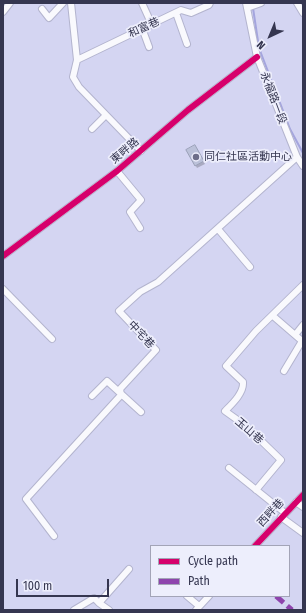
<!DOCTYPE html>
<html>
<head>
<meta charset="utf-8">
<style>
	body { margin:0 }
	#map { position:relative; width:306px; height:613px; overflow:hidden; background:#d4d5f2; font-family:"Fira Sans Condensed",sans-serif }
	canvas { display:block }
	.frame { position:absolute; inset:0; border:4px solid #353650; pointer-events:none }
	.legend { position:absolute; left:150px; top:545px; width:140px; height:52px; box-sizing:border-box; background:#edeefc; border:1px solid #a3a4b7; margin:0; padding:5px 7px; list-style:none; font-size:12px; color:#353650 }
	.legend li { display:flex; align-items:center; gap:8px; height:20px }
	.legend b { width:20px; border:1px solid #a3a4b7 }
	.north { position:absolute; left:250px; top:16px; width:40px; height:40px; -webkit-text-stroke:3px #edeefc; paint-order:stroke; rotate:224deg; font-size:11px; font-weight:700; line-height:16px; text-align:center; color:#353650 }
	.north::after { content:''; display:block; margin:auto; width:14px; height:18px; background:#353650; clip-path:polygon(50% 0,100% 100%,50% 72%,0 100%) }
	.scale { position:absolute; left:16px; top:579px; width:93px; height:18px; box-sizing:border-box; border:2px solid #353650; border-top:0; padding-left:5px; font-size:12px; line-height:14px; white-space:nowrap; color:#353650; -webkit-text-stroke:3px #edeefc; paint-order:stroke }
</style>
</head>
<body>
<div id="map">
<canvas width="306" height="613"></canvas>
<div class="frame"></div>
<ul class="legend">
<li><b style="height:5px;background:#d6006c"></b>Cycle path</li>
<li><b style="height:5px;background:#8e44ad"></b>Path</li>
</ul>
<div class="north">N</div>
<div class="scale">100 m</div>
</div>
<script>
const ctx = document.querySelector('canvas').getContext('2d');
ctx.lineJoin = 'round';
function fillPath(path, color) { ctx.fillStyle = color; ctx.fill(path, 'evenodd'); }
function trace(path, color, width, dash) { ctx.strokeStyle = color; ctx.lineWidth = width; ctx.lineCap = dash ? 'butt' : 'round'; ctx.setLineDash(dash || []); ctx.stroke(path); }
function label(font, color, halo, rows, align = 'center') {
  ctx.font = font + ' "Fira Sans Condensed","Noto Sans TC",sans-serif'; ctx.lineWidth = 3.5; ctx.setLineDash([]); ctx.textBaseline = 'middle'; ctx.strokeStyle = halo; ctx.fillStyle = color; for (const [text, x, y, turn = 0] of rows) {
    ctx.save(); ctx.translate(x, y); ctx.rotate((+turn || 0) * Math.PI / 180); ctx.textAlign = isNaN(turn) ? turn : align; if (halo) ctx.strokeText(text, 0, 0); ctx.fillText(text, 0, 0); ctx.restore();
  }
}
fillPath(new Path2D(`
	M195,146L205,164L197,168L187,150Z`), '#0003');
trace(new Path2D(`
	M253,8L259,48L290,129L303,153`), '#a4a5de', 2);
const building = new Path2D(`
	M195,145L204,161L195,166L186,150Z`);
fillPath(building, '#bbc1d9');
trace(building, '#9aa0b7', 1);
const minor = new Path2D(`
	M71,3L77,60L73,77L79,87L141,151
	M142,3L152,25
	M246,3L257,57L297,157L303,166
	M297,3L303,13
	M247,8L261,3
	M42,9L49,18L63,3
	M3,12L10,3
	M176,13L187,44
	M142,28L149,47
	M77,60L181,10L191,13L209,5L210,3
	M92,129L106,115
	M117,171L141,200L130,212L140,228
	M218,229L250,267
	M3,256L117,171L188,110L257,57
	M3,289L52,339
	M273,316L302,341L284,371
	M295,335L303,325
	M92,396L107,381L141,412
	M229,468L285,513
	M256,490L281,460L246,426L225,411C232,404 244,393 243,382L226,366L256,331L303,285
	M296,502L303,507
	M281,517L303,533
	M54,536L26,499L121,395L120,389L156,350L119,311L140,292L158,282L297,157
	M255,546L303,495
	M187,596L199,606
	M74,610L94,598L99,603
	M109,610L99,603L129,569
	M196,610L209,596`);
trace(minor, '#b3b4ce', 8);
trace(minor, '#f9f9fd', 6);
trace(new Path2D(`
	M276,596L292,610`), '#8e44ad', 5, [10, 5]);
trace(new Path2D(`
	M3,256L117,171L188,110L257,57
	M255,546L303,495`), '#d6006c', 6);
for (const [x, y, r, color] of [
	[196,157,4,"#6d6e89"]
]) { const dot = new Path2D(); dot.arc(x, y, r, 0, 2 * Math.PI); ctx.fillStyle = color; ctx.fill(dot); trace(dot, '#edeefc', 1.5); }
label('11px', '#353650', '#edeefc', [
	["和富巷",144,28,-24],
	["永福路一段",273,98,69],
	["東畔路",125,151,-40],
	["中宅巷",141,335,47],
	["玉山巷",249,431,41],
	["西畔巷",271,513,-47]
]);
label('11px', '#353650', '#edeefc', [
	["同仁社區活動中心",204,157]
], 'left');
</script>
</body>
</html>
